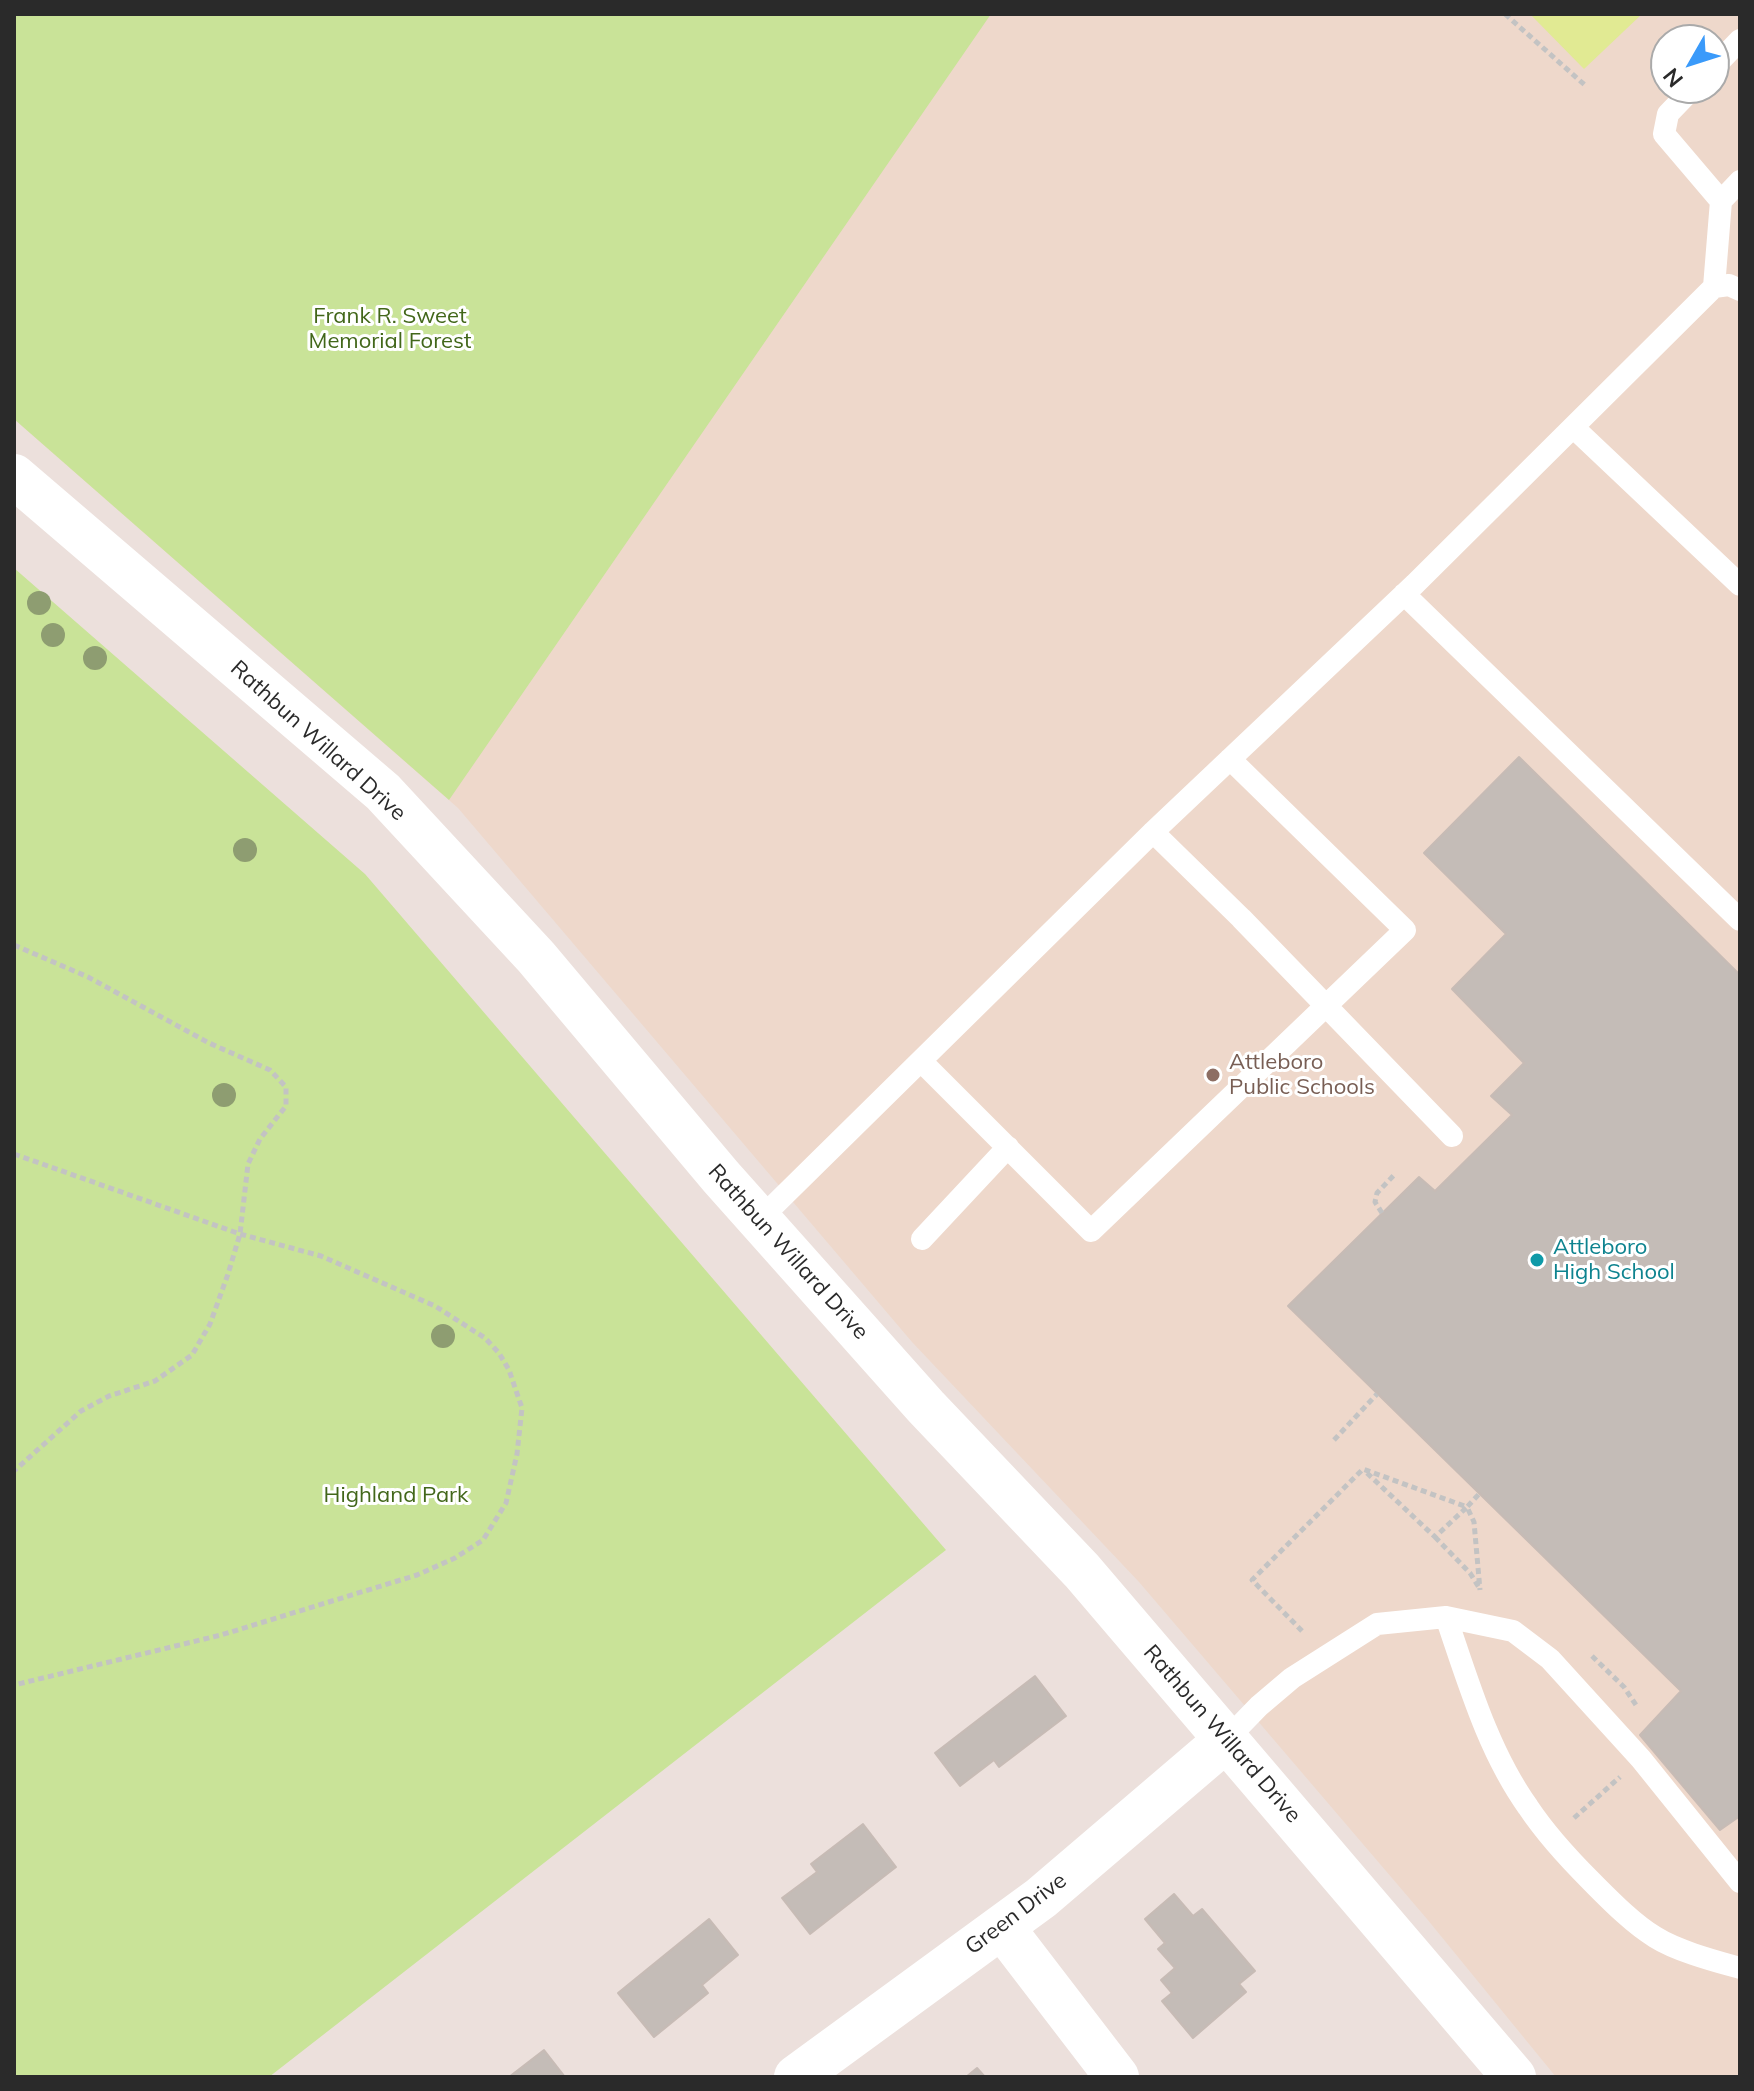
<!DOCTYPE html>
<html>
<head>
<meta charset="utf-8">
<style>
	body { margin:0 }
	#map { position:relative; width:1754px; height:2091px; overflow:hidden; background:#ece0dc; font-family:Mulish,sans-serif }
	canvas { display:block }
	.frame { position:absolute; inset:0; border:16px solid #2a2a2a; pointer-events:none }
	.north { position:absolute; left:1650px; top:24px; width:80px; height:80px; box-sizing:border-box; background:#fff; border:2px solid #aaa; border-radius:50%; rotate:231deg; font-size:22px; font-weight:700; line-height:32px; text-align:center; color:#2a2a2a }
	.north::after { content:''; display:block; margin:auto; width:28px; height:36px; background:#3a9afa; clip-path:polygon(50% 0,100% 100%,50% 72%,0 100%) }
</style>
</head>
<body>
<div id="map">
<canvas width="1754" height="2091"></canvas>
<div class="frame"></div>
<div class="north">N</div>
</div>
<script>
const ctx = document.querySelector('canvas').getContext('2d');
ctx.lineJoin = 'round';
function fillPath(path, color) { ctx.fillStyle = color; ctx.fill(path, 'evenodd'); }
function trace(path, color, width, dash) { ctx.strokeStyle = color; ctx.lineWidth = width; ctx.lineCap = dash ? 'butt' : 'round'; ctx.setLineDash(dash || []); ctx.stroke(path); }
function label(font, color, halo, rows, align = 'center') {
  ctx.font = font + ' Mulish,sans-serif'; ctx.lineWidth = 6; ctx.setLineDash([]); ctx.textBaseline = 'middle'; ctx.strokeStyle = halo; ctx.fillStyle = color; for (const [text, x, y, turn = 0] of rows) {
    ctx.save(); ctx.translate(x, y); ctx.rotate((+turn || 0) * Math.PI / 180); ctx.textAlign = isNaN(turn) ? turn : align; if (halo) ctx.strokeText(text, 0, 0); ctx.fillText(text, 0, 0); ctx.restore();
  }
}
fillPath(new Path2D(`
	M14,14H1740V2077H1556L1427,1919L1139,1582L912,1342L458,808L14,419ZM1666,40H1714V88H1666Z`), '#eed8cb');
fillPath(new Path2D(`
	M14,14H991L449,800L14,419Z
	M14,568L365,874L946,1550L269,2077H14Z`), '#c9e398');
fillPath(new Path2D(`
	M1530,14H1642L1584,69Z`), '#e1ea93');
const building = new Path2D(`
	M1519,757L1740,975V1816L1720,1830L1640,1735L1681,1691L1288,1306L1419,1177L1435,1191L1512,1115L1491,1096L1524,1063L1452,989L1506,934L1424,853Z
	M1035,1676L1066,1716L999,1767L994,1760L960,1786L935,1753Z
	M863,1824L896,1867L810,1934L782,1898L817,1872L811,1864Z
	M1174,1894L1193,1916L1202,1909L1255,1971L1239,1984L1246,1992L1193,2038L1162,2001L1172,1993L1161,1980L1175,1968L1158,1949L1165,1943L1145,1919Z
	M709,1919L738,1955L702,1985L708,1993L654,2037L618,1993Z
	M544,2050L565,2077H509Z
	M977,2068L985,2077H966Z`);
fillPath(building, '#c4bcb7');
trace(building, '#c7bbb5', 2);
trace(new Path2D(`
	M1505,14L1587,87
	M14,945L88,977L209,1043L270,1070L286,1087V1106L260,1139L248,1164L240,1234L228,1274L210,1324L192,1355L155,1381L109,1396L81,1411L14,1471
	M14,1154L240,1234L321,1256L435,1306L485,1338L499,1353L509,1370L522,1408L517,1454L506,1503L483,1540L455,1558L417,1575L221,1635L14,1685
	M1382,1213L1375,1202L1377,1193L1395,1174
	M1334,1440L1377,1394
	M1367,1473L1435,1537L1467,1507L1474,1522L1480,1590
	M1435,1537L1470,1573L1480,1589
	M1302,1631L1252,1580L1363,1469L1467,1507L1479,1494
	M1592,1656L1624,1687L1636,1705
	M1574,1818L1620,1777`), '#c3c3c3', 5, [6, 4]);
trace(new Path2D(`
	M1714,67L1740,40
	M1693,88L1668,114L1664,134L1721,201L1714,287
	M1721,201L1740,181
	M1573,427L1740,585
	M1404,594L1740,920
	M1153,832L1241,918L1452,1136
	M921,1061L1091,1231L1405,930L1230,759
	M759,1220L1153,832L1415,584L1714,287L1729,285L1740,290
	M922,1239L1008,1147
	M1446,1617C1468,1681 1488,1751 1528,1807C1546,1834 1567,1857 1591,1881C1609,1899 1632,1923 1655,1937C1677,1951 1715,1961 1740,1968
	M1226,1740L1259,1706L1292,1678L1377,1624L1446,1617L1513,1631L1550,1659L1641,1759L1740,1882`), '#fff', 22);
trace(new Path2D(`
	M14,476L383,792L536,957L721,1177L926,1407L1082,1571L1514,2077
	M1002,1927L1117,2077
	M796,2077L1041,1898L1226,1740`), '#fff', 44);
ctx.fillStyle = '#8e9d71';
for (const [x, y] of [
	[39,603],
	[53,635],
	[95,658],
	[245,850],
	[224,1095],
	[443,1336]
]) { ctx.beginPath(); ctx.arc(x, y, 12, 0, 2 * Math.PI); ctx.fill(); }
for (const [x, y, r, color] of [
	[1213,1075,8,"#8d6e63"],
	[1537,1260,8,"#0f9aa8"]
]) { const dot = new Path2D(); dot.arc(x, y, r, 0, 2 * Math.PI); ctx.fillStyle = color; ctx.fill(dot); trace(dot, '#fff', 3); }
label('22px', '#42671a', '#fff', [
	["Frank R. Sweet",390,316],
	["Memorial Forest",390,341],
	["Highland Park",396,1495]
]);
label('22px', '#2a2a2a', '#fff', [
	["Rathbun Willard Drive",318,741,42],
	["Rathbun Willard Drive",788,1252,48],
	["Rathbun Willard Drive",1222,1734,49],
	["Green Drive",1016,1914,-37]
]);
label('22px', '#785e54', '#fff', [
	["Attleboro",1229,1062],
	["Public Schools",1229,1087]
], 'left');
label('22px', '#0d838f', '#fff', [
	["Attleboro",1553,1247],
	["High School",1553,1272]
], 'left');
</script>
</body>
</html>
